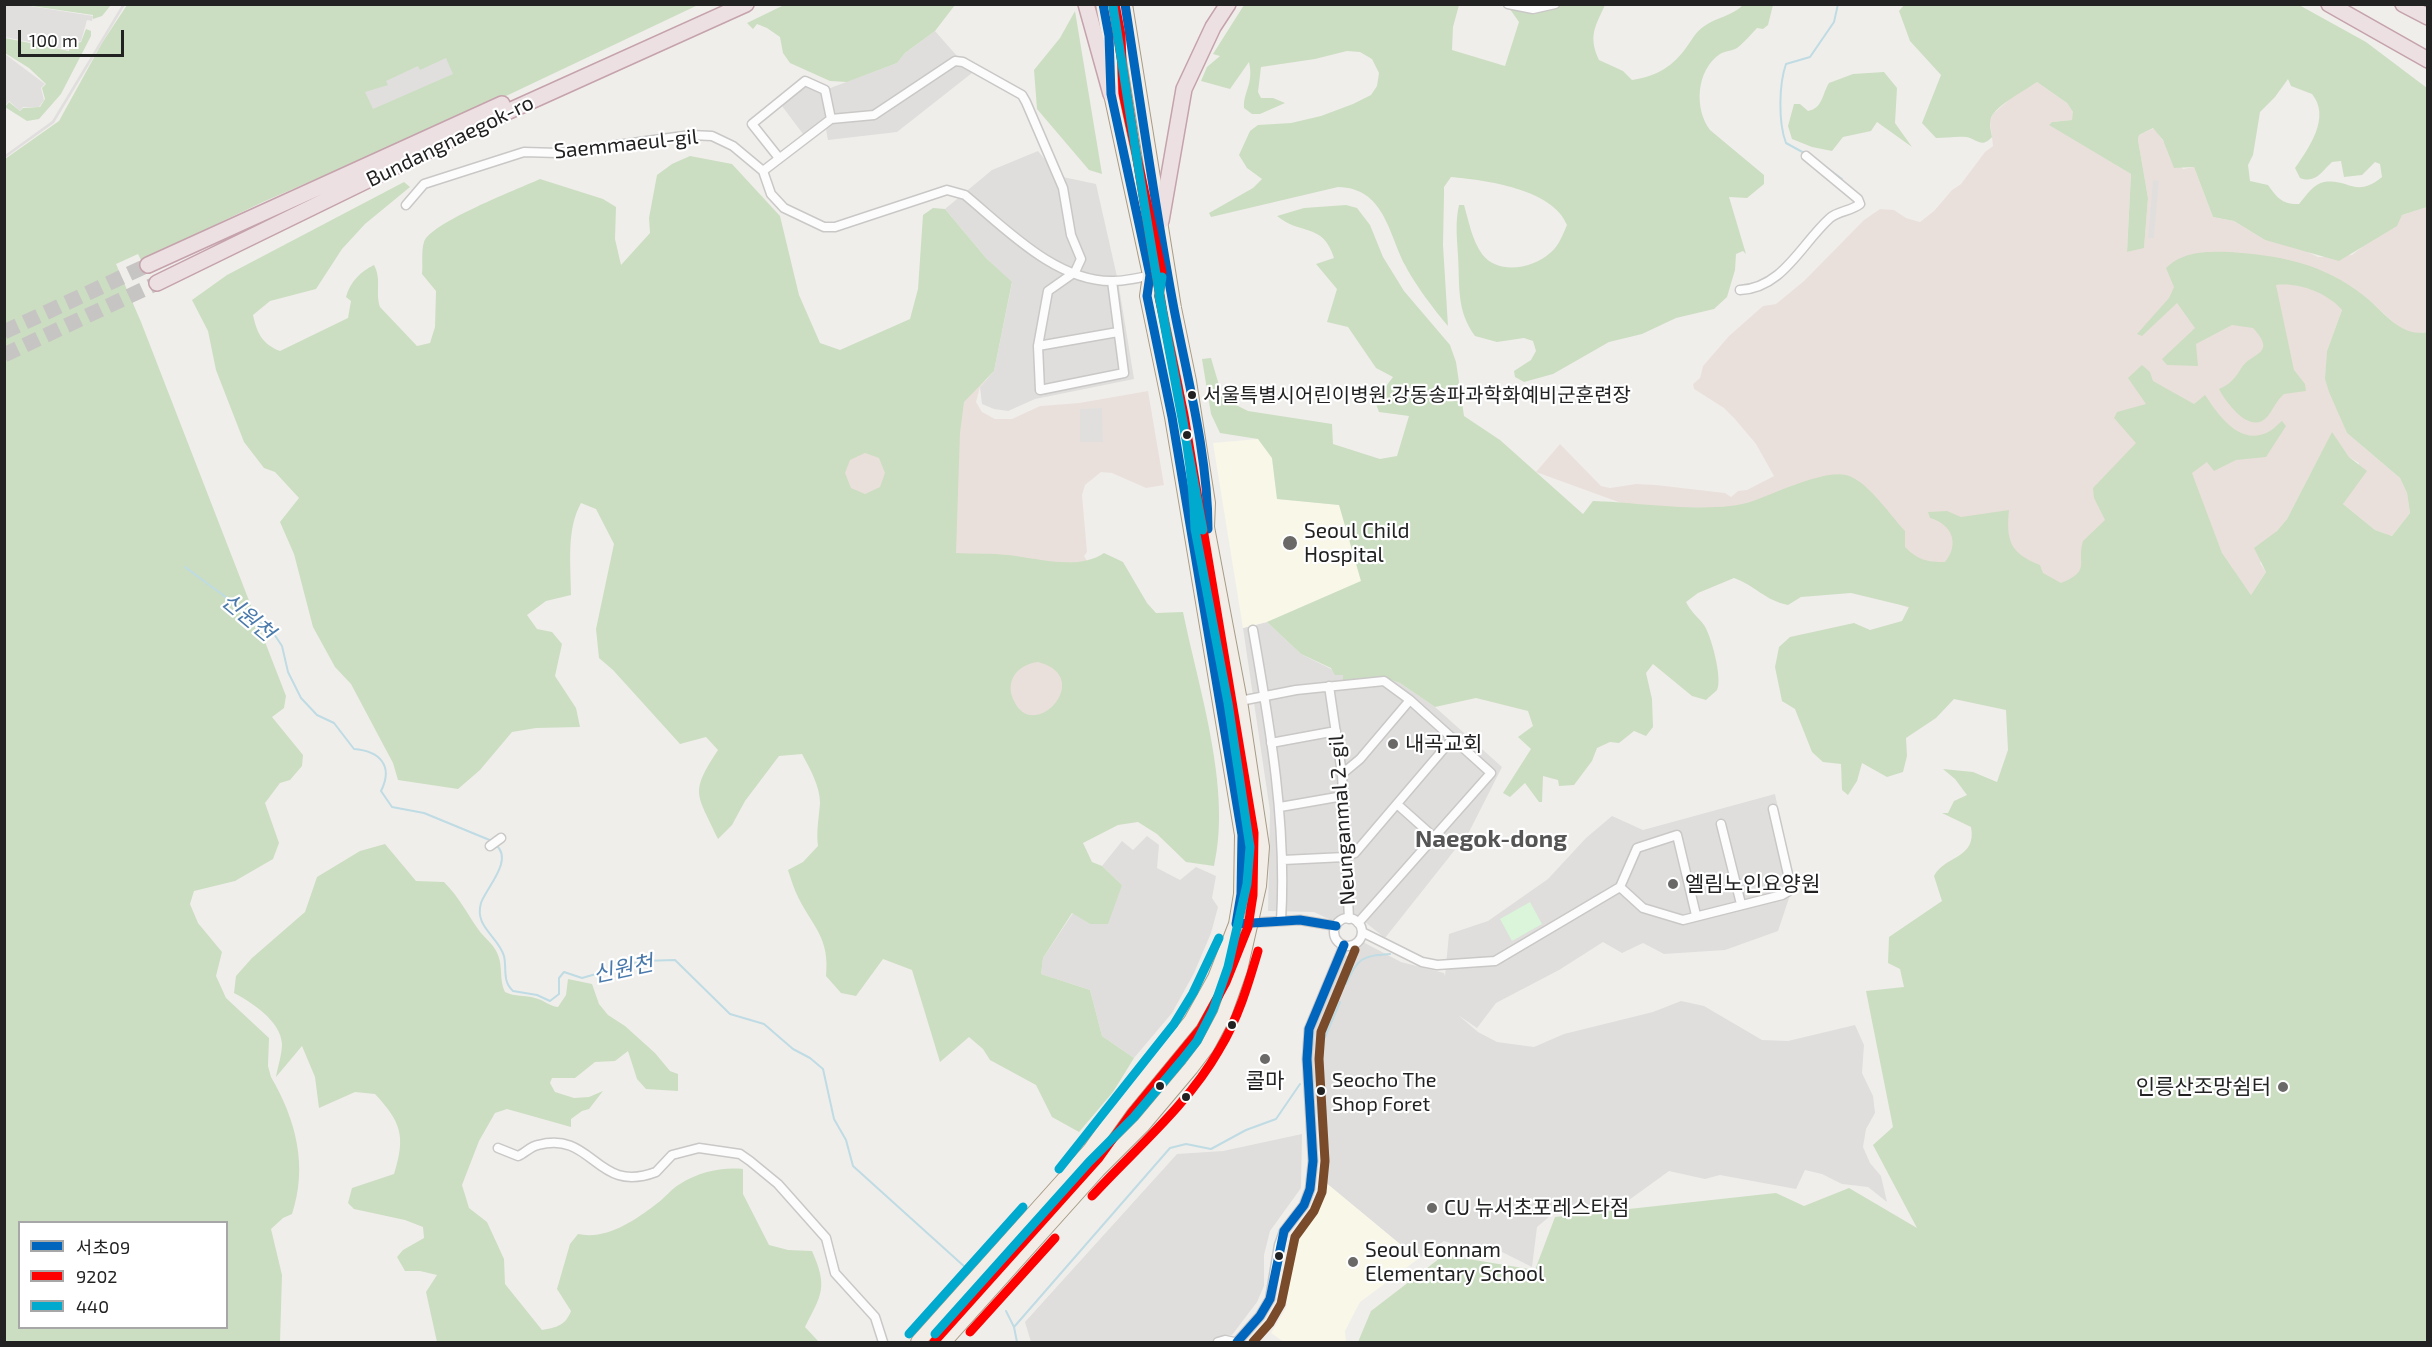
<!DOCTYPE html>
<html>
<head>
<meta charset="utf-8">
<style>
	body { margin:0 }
	#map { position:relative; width:2432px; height:1347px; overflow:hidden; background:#f0eeeb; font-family:"Exo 2","Noto Sans KR",sans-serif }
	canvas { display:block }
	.frame { position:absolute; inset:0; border:6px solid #222; pointer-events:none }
	.legend { position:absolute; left:18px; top:1221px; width:210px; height:108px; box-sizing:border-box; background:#fff; border:2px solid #a7a7a7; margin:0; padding:8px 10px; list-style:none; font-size:18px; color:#222 }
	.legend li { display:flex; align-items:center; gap:12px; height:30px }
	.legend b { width:30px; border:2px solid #a7a7a7 }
	.scale { position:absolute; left:18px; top:30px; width:106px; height:27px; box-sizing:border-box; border:3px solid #222; border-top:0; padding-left:8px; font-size:18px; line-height:21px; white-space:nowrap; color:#222; -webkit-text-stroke:4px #fff; paint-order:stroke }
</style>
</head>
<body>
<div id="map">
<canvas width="2432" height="1347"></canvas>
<div class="frame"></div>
<ul class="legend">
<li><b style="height:8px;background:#0065bd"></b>서초09</li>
<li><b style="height:8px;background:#f00"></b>9202</li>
<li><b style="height:8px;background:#00a9ce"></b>440</li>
</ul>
<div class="scale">100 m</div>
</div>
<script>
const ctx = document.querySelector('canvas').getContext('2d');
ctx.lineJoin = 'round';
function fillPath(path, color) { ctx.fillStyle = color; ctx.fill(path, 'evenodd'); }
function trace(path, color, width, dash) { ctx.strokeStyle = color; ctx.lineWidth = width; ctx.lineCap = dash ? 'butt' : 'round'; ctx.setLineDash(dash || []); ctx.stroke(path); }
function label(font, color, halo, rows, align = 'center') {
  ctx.font = font + ' "Exo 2","Noto Sans KR",sans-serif'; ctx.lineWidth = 4.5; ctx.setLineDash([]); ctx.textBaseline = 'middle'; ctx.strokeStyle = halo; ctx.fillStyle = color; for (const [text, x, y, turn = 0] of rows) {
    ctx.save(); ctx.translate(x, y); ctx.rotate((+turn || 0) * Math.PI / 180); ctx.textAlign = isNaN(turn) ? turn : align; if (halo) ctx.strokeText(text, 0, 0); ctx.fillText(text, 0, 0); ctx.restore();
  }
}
fillPath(new Path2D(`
	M935,31L972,73L897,132L828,140L825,124L806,138L779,102L805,81L825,90L897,63L905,53Z
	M1038,151L1058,176L1096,184L1118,281L1134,379L1035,399L1008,411L994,409L982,404L980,387L994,371L1012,283L986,258L945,209L992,170Z
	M1267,622L1301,654L1343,675L1382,677L1400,683L1435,707L1502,767L1469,832L1385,938L1360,918L1349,915L1331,920L1314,912L1268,911L1270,811L1243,628Z
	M1775,794L1794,883L1778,931L1725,950L1664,954L1643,943L1622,953L1603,942L1559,970L1496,1003L1477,1028L1458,1015L1478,1032L1497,1042L1534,1047L1564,1034L1653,1012L1681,1001L1704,1006L1762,1040L1788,1041L1855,1025L1864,1045L1862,1073L1873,1096L1875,1113L1866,1129L1863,1147L1870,1163L1881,1176L1887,1202L1868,1187L1842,1184L1822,1174L1805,1170L1796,1189L1720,1175L1705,1179L1669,1171L1629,1200L1556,1211L1537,1227L1532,1267L1486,1244L1463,1247L1444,1241L1418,1259L1325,1182L1320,1152L1312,1059L1313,1029L1344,956L1356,954L1363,942L1401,962L1444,973L1445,976L1449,934L1488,921L1548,879L1586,838L1612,816L1643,830Z
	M1147,836L1159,845L1157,868L1180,880L1196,867L1216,876L1212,898L1218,907L1211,933L1194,973L1172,1013L1134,1058L1102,1036L1090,990L1041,974L1043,958L1073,913L1090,924L1122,885L1102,866L1122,841L1133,850Z
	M1302,1134L1301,1188L1270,1231L1264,1255V1286L1257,1302L1232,1335L1221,1336L1211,1342H1031L1025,1322L1177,1154L1223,1151Z`), '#dfdedc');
fillPath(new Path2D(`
	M1258,439L1272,458L1277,499L1340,505L1361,581L1267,622L1243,628L1213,443Z
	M1325,1182L1418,1259L1360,1302L1345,1331L1346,1342H1284L1271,1333L1286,1308L1294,1237Z`), '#f8f7e8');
fillPath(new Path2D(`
	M2037,82L2067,103L2073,112V120L2052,122L2050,125L2131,174L2127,252L2144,247L2148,198L2138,140L2139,135L2154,128L2183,169L2194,167L2213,217L2234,221L2265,240L2300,248L2318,257L2352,255L2402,215L2427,207V332L2414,334L2401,329L2363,295L2342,310L2327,351L2326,381L2347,433L2400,478L2407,493L2410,513L2392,536L2375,530L2343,504L2359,463L2349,457L2332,433L2287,519L2277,531L2260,563L2266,572L2251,595L2222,554L2115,683L1536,472L1560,444L1601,486L1610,488L1636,484L1656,485L1725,493L1731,497L1738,491L1747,490L1774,476L1756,444L1734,418L1724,408L1694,389L1693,384L1700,378L1703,366L1729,336L1763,306L1776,304L1804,281L1864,220L1880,209L1894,210L1906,218L1920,222L1934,211L1952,190L1961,184L1985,152L1993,146L1990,121L1993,114L2012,97Z
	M986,380L980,387L976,402L982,412L995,419H1012L1040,406L1079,403L1148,391L1164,485L1146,488L1112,473L1101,472L1085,485L1082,495L1087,552L1084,556L1110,599L1089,789L777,486Z`), '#eae0db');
fillPath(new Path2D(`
	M1905,4L2299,5L2366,42L2427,88V207L2402,215L2397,226L2339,261L2265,240L2234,221L2213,217L2194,167L2174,168L2163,140L2153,128L2139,135L2138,140L2148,198L2144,248L2127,252L2131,174L2049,125L2052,122L2072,120L2073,112L2067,103L2037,82C2026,90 1996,105 1991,118C1989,124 1991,131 1992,137C1981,149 1978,139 1966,137C1957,136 1946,138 1936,138L1922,123L1941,75L1910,41L1899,11ZM2288,79L2291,86L2312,94C2331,117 2309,148 2295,168L2300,178C2316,184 2322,171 2332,162L2341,161L2344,177L2362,175L2375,162L2380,164L2382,177C2355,199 2349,178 2324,182C2313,184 2306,196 2299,204C2283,205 2277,198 2268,185L2250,181L2248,165L2253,155L2260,112L2275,97Z
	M25,5H111L102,16L93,19V15Z
	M127,5H698L506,96L263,202L141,260L138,254L116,264L141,322L286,696L284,708L272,717L303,755L302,766L290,780L280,783L265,803L279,843L273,859L235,881L194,891L190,904L198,923L222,952L216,976L226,998L269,1038L268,1066L271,1077C296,1120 308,1166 292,1214L283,1218L271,1229L282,1275L280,1342H5V159L59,121L102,43ZM20,1222H226V1328H20Z
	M784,5V4L955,5L935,31L905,53L897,63L847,82L830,81L790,63L783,53L780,37L767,28L757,24L753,29L747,23Z
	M1244,5H1459L1453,27L1452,50L1505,66L1519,22L1507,5H1605C1595,27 1588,36 1599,60L1623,71L1632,80C1657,76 1673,67 1688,45C1693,38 1696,32 1703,27C1716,17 1731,17 1743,5H1773L1768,25L1763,29L1757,28C1751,34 1744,43 1737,48C1732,51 1725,51 1720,54C1696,70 1694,109 1710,130L1764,175V184L1747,198L1729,197L1746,254L1743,251L1736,254L1735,270L1727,297L1714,309L1676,318L1642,334L1609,342L1553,374L1524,382L1515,377L1514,371L1531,360L1536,351L1533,341L1524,338L1497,342L1475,336C1456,310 1460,286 1458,256C1457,237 1455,223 1459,205H1464C1469,222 1472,240 1482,254C1498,275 1532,269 1550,253C1559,246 1563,234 1567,225C1553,189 1485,180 1451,177L1444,187V195L1443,245L1448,326C1435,311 1414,283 1405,265C1388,232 1384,188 1338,187L1211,217L1209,213L1253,188L1262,179L1247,168L1239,155L1250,131L1258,125L1291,123L1321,116L1353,104L1371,95L1377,86L1379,73L1372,59L1360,52L1347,51L1315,59L1261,67L1258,92L1261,98H1273L1285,103L1260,114H1252L1244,108C1243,92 1254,84 1249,62L1230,89L1201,81L1207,67L1220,56L1213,54Z
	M1075,11L1102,174L1089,170L1037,109L1034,70L1060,38Z
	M86,29L91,31V36L61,94L39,119L27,121L5,107L9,102L20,111L23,108L40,107L45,99L42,88L46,84L29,68L5,53V38L69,51L70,45L81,42Z
	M1884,72L1897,88L1895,123L1912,147L1877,122L1871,131L1843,137L1832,151L1812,147L1792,139L1788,126L1794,104H1800L1808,111C1823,108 1822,94 1829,83L1853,74Z
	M690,156L732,164L780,216L799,295L820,343L840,350L910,319L918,289L923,215L933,208L945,209L986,258L1012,282L994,371L964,402L960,433L956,553C973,554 991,553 1008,555C1037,558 1078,571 1104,553L1123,562L1147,603L1156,613L1183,612C1199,690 1232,789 1214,866L1186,862L1157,834L1138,822L1118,825L1083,843L1092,862L1102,866L1122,885L1108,924H1090L1072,913L1043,958L1041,974L1090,990L1102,1036L1134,1058L1113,1092L1079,1132L1052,1117L1036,1085L990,1060L983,1049L969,1037L940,1062L912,970L883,959L856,996L841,993L826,976C830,938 813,927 798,897C794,889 791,879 788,870L803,862L818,846C816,831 819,818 820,803C820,786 810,769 802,754L779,756L745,801L732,825L718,839C697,793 689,794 718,750L706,737L680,744L613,670L599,658L596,629L614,544L596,509L581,503C566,530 571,565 571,595L546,601L527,615L537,629L552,632L562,644L555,676L576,708L580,727L536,728L512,732L480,770L458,789L398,780L393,763L351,684L335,667L313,627L294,554L280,522L299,498L275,472L264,468L244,442L216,370L208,331L192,300L227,275L404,182L410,187L365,224L342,249L316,289L270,301L253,315C257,333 262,344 280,351L348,318L351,301L346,297C350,282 361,271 374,265C382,280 375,292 380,307L417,346L430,343L435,327L436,291L422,274C423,265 421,251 424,242C430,223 518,189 540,179L603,199L616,207L615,239L621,265L650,233L649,218L657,175L672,164ZM865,453L879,458L885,473L880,487L865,494L851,488L845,473L850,460ZM1038,662C1096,677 1034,744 1014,701C1004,681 1018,664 1038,662Z
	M1346,205L1357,208L1370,225L1383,257L1404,291L1450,345L1456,362L1464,416L1500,440L1583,514L1593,501C1637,502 1714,515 1753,501C1776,493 1823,470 1846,475C1867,480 1890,515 1905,531V547C1918,560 1927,562 1945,562C1960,544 1952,524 1930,518L1928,512L1947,511L1961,517L2009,510C2006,541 2010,553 2040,565L2043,573L2061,583C2092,570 2076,564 2083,541L2105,520L2094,498L2093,488L2136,443L2114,418L2117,412L2146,404L2128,378L2142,365L2150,372L2153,381L2194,404L2205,395C2218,414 2238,445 2266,433C2272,431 2277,425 2282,421L2286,426L2266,457L2236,460L2214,471L2207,462L2192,473L2222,553L2251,595L2266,572L2254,548L2277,531L2287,519L2332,432L2349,457L2367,471L2343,504L2375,530L2392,536L2410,513L2407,493L2400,478L2347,433L2329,392L2325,379L2327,351L2342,310C2328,293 2298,282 2276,285L2294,370L2305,384L2306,391L2284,394C2276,401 2273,410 2267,417C2250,436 2225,401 2219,389C2231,384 2235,378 2242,367C2253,352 2277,354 2253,328L2232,325L2196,344L2198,366L2167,365L2162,359L2195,328L2177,303L2142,336L2137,334L2169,298L2174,287L2166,268C2183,251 2207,251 2230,252C2279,255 2324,264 2363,295C2383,310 2400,338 2427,332V1342H1358L1371,1311L1444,1255L1535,1270L1555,1217L1776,1193L1804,1206L1849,1188L1917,1228L1873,1145L1893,1127L1866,991L1904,987L1900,969L1888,963L1889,937L1942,901L1934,876C1945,855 1977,859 1971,827L1942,813H1948L1954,801L1967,795L1955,779L1943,769L1973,772L1997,782L2008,750L2006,710L1954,699L1936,718L1906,738L1907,756L1903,772L1887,777L1862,763L1857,781L1848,795L1842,790L1841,764L1823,762L1812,752L1795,709L1782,701L1775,667L1779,647L1790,637L1854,623L1870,630L1902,621L1909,607L1851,593L1801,597L1788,605C1766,601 1754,585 1734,578L1698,593L1686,602C1691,612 1697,616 1704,625C1711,635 1723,679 1717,690C1714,693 1709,697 1706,700L1692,696L1653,664L1646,673L1652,699L1653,727L1646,736L1634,731L1619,743L1610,742L1597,748L1592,761L1574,785L1559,786L1558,780L1543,776L1542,802H1539L1525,783L1510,797L1503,793L1531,749L1518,737L1533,726L1528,711L1476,698L1435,707L1400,683L1382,677L1343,680V675H1335L1331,668L1301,654L1267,622L1361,581L1339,505L1277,499L1272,458L1258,439L1220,433L1211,414L1202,359L1211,358L1221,392L1236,405L1248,411L1332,424L1333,444L1380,459L1397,456L1409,416L1379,412L1375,401L1393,377L1376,368L1348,327L1327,322L1337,289L1316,264L1334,258C1323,222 1301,236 1277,216L1304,208Z
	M385,844L416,881L444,882C459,897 466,912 478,929C484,938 494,944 498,955C503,967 499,980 505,992C515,997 525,995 535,998C544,1000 549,1006 558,1007L566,995L568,979L592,984L599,1004L608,1015L625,1026L655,1053L670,1071L678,1074V1091L646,1089L637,1079L628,1051L615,1061L595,1062L575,1078H552L550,1083L555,1092L574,1098L589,1097L603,1091L589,1109L582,1111L571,1119V1127L507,1109L495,1113L479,1141L462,1185L469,1208L487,1222L504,1259L505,1284L542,1330C557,1327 565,1326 571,1311L557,1289L570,1244L578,1234C606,1240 634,1221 655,1205C664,1199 671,1189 680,1184C699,1172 721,1167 743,1169V1194L769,1245L788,1250L812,1251C828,1287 822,1294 805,1327L819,1342H437L426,1292L437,1275L420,1271H405L397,1257L403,1250L424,1238L423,1227L405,1220L354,1209L348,1203L352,1188L394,1174C406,1136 401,1122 375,1094L355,1092L319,1108L315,1077L302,1046L276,1077C278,1066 282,1054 282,1044C281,1021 251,1002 234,993L236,976L252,958L305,912L317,877L360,851Z`), '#cbdec1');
fillPath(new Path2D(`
	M1530,902L1542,924L1512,941L1500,919Z`), '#daf5da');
fillPath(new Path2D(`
	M5,4L23,5L93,16L92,21L87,20L81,41L69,44L68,50L5,37Z
	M122,5H125L54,123L5,158V155L52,121Z
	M5,54L45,84L41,88L44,100L39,107H23L20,111L9,101L5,106Z
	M446,58L453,74L373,109L365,92L388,85L386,81L418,66L420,70Z
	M2153,180L2159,181L2154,238H2148Z
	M1102,408L1103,442H1080V409Z`), '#e0dfde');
trace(new Path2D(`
	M1806,154L1786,143C1778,122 1779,84 1786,64L1810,57L1834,22L1838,4
	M1814,158L1842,179
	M185,567L272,631L282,646L288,672L301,698L317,715L334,723L354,749C379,751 394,765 381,791L392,807L424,813L492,841
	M496,845C514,860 486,888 481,903C474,927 498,936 504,956C507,969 502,981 513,991L537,995L550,1001L559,994V978L564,972L582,978L641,961L675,960L730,1014L764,1024L793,1049L810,1058L823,1069L834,1119L846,1140L853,1166L966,1268
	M1346,984C1358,958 1361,956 1390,954
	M1323,1042L1340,1002
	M1006,1311L1014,1327L1017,1342
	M1014,1327L1170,1148L1186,1144L1211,1149L1246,1130L1276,1119L1300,1084`), '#bfdbe3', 2);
trace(new Path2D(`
	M4,332L148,265
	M4,355L157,283`), '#c7c5c3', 15, [15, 8]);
const street = new Path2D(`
	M1508,4L1533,9L1555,4
	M779,158L752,124L805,81L825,90L831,119
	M763,171L831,119L874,115L955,61L963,62L1022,95L1026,102L1063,188L1071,235L1081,259L1075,272L1048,291L1038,346L1040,390L1124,373L1112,281
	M406,205L424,184L524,152L558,153L691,135L712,136L733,146L763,171L771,194L784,208L824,227H835L947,190L965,195C1005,228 1057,283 1114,281C1131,281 1151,275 1168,271
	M1740,290C1783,288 1801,244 1830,218C1838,211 1851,211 1860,204L1858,199L1806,156
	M1038,346L1118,332
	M1253,630C1270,727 1287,823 1281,921
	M1329,686L1342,774L1349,919
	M1240,701L1296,690L1384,681L1410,700L1491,773L1358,923
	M1271,743L1336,731
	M1342,774L1360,759L1410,700
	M1398,805L1435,838
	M1280,807L1343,796
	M1721,824L1741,904
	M490,846L501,838
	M1283,860L1345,857L1355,853L1453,738
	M1620,887L1637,848L1677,835L1696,915
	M1334 932a14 14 0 1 1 28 0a14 14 0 1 1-28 0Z
	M1249,923L1300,920L1336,926
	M1362,932L1422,962L1437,965L1495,961L1620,887L1643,908L1683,920L1782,895L1789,891L1790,883L1773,809
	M498,1148L518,1156C525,1153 531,1146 538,1145C594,1130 595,1195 656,1172L672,1155L699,1148L740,1154L750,1161L778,1184L826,1238L835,1273L875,1317L883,1342
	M1218,1342L1225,1340L1234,1342
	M1237,1342L1260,1316L1270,1299L1279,1245L1284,1231L1304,1205L1310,1189L1313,1161L1307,1059L1309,1029L1344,945`);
const primary = new Path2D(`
	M918,1342L1090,1150L1122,1105L1191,1021L1215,978L1236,924L1241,894L1242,835L1172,417L1147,296L1150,275L1111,94L1109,36L1103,4
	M944,1342L1098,1170L1143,1125L1191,1068L1207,1047L1224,1015L1240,970L1259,886L1262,847L1240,701L1207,527L1208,503L1189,381L1174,308L1125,4`);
const highway = new Path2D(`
	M1086,4L1111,94
	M2329,4L2428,60
	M2403,4L2428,17
	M1161,221L1184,89L1213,27L1228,4
	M148,265L502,104
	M157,283L509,111L746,4`);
trace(street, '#c9c8c7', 11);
trace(primary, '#a79c86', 16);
trace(highway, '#c5a2ac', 18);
trace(street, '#fdfcfc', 8);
trace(primary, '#f3ede7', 14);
trace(highway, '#ece0e2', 15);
trace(new Path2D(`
	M1103,4L1109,36L1111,94L1150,275L1147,296L1172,417L1242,835L1241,894L1236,924L1300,920L1336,926
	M1125,4C1141,106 1155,208 1174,309C1188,381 1208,456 1208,529
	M1237,1342L1260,1316L1270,1299L1284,1231L1304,1205L1310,1189L1313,1161L1307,1059L1309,1029L1344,945`), '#0065bd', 9);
trace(new Path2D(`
	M1113,6C1129,107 1144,208 1162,308C1174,381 1196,455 1196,529
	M1092,1196C1135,1149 1187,1106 1219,1050C1238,1019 1248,985 1258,951
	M970,1332L1055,1238
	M934,1342L1099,1158L1132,1112L1201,1028L1226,982L1248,927L1253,895L1254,833L1184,415L1159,296L1162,272L1123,93L1121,35L1115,4`), '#f00', 9);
trace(new Path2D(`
	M1162,277L1159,296L1203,530
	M1059,1169L1174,1024L1193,993L1219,938
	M909,1334L1023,1207
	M935,1334L1089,1162L1134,1117L1182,1060L1197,1041L1213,1010L1228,967L1247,884L1250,847L1228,703L1195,529C1193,455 1175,382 1162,308C1144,208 1129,107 1113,6`), '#00a9ce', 9);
trace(new Path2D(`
	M1253,1342L1270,1323L1281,1304L1295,1237L1314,1211L1322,1192L1325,1161L1319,1059L1321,1032L1355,950`), '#7a4b2a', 9);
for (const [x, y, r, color] of [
	[1192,395,5,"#222"],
	[1187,435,5,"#222"],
	[1290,543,8,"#6a6968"],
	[1393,744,6,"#6a6968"],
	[1673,884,6,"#6a6968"],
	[1232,1025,5,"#222"],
	[1265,1059,6,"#6a6968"],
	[1160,1086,5,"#222"],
	[2283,1087,6,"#6a6968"],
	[1321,1091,5,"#222"],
	[1186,1097,5,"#222"],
	[1432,1208,6,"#6a6968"],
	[1279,1256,5,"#222"],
	[1353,1262,6,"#6a6968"]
]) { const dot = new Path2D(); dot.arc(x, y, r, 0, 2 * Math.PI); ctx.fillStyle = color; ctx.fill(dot); trace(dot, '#fff', 2); }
label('20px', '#222', '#fff', [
	["서울특별시어린이병원.강동송파과학화예비군훈련장",1203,395],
	["Seocho The",1332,1080],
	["Shop Foret",1332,1104]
], 'left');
label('21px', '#222', '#fff', [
	["Bundangnaegok-ro",450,141,-26],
	["Saemmaeul-gil",626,144,-6],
	["Neunganmal 2-gil",1342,820,-94]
]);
label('21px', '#222', '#fff', [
	["Seoul Child",1304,531],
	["Hospital",1304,555],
	["내곡교회",1405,744],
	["엘림노인요양원",1685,884],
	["콜마",1265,1081,"center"],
	["인릉산조망쉼터",2271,1087,"right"],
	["CU 뉴서초포레스타점",1444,1208],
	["Seoul Eonnam",1365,1250],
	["Elementary School",1365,1274]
], 'left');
label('italic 22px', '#4a7aab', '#fff', [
	["신원천",248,617,40],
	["신원천",623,969,-12]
]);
label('bold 24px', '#555', '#fff', [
	["Naegok-dong",1491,839]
]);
</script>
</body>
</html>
